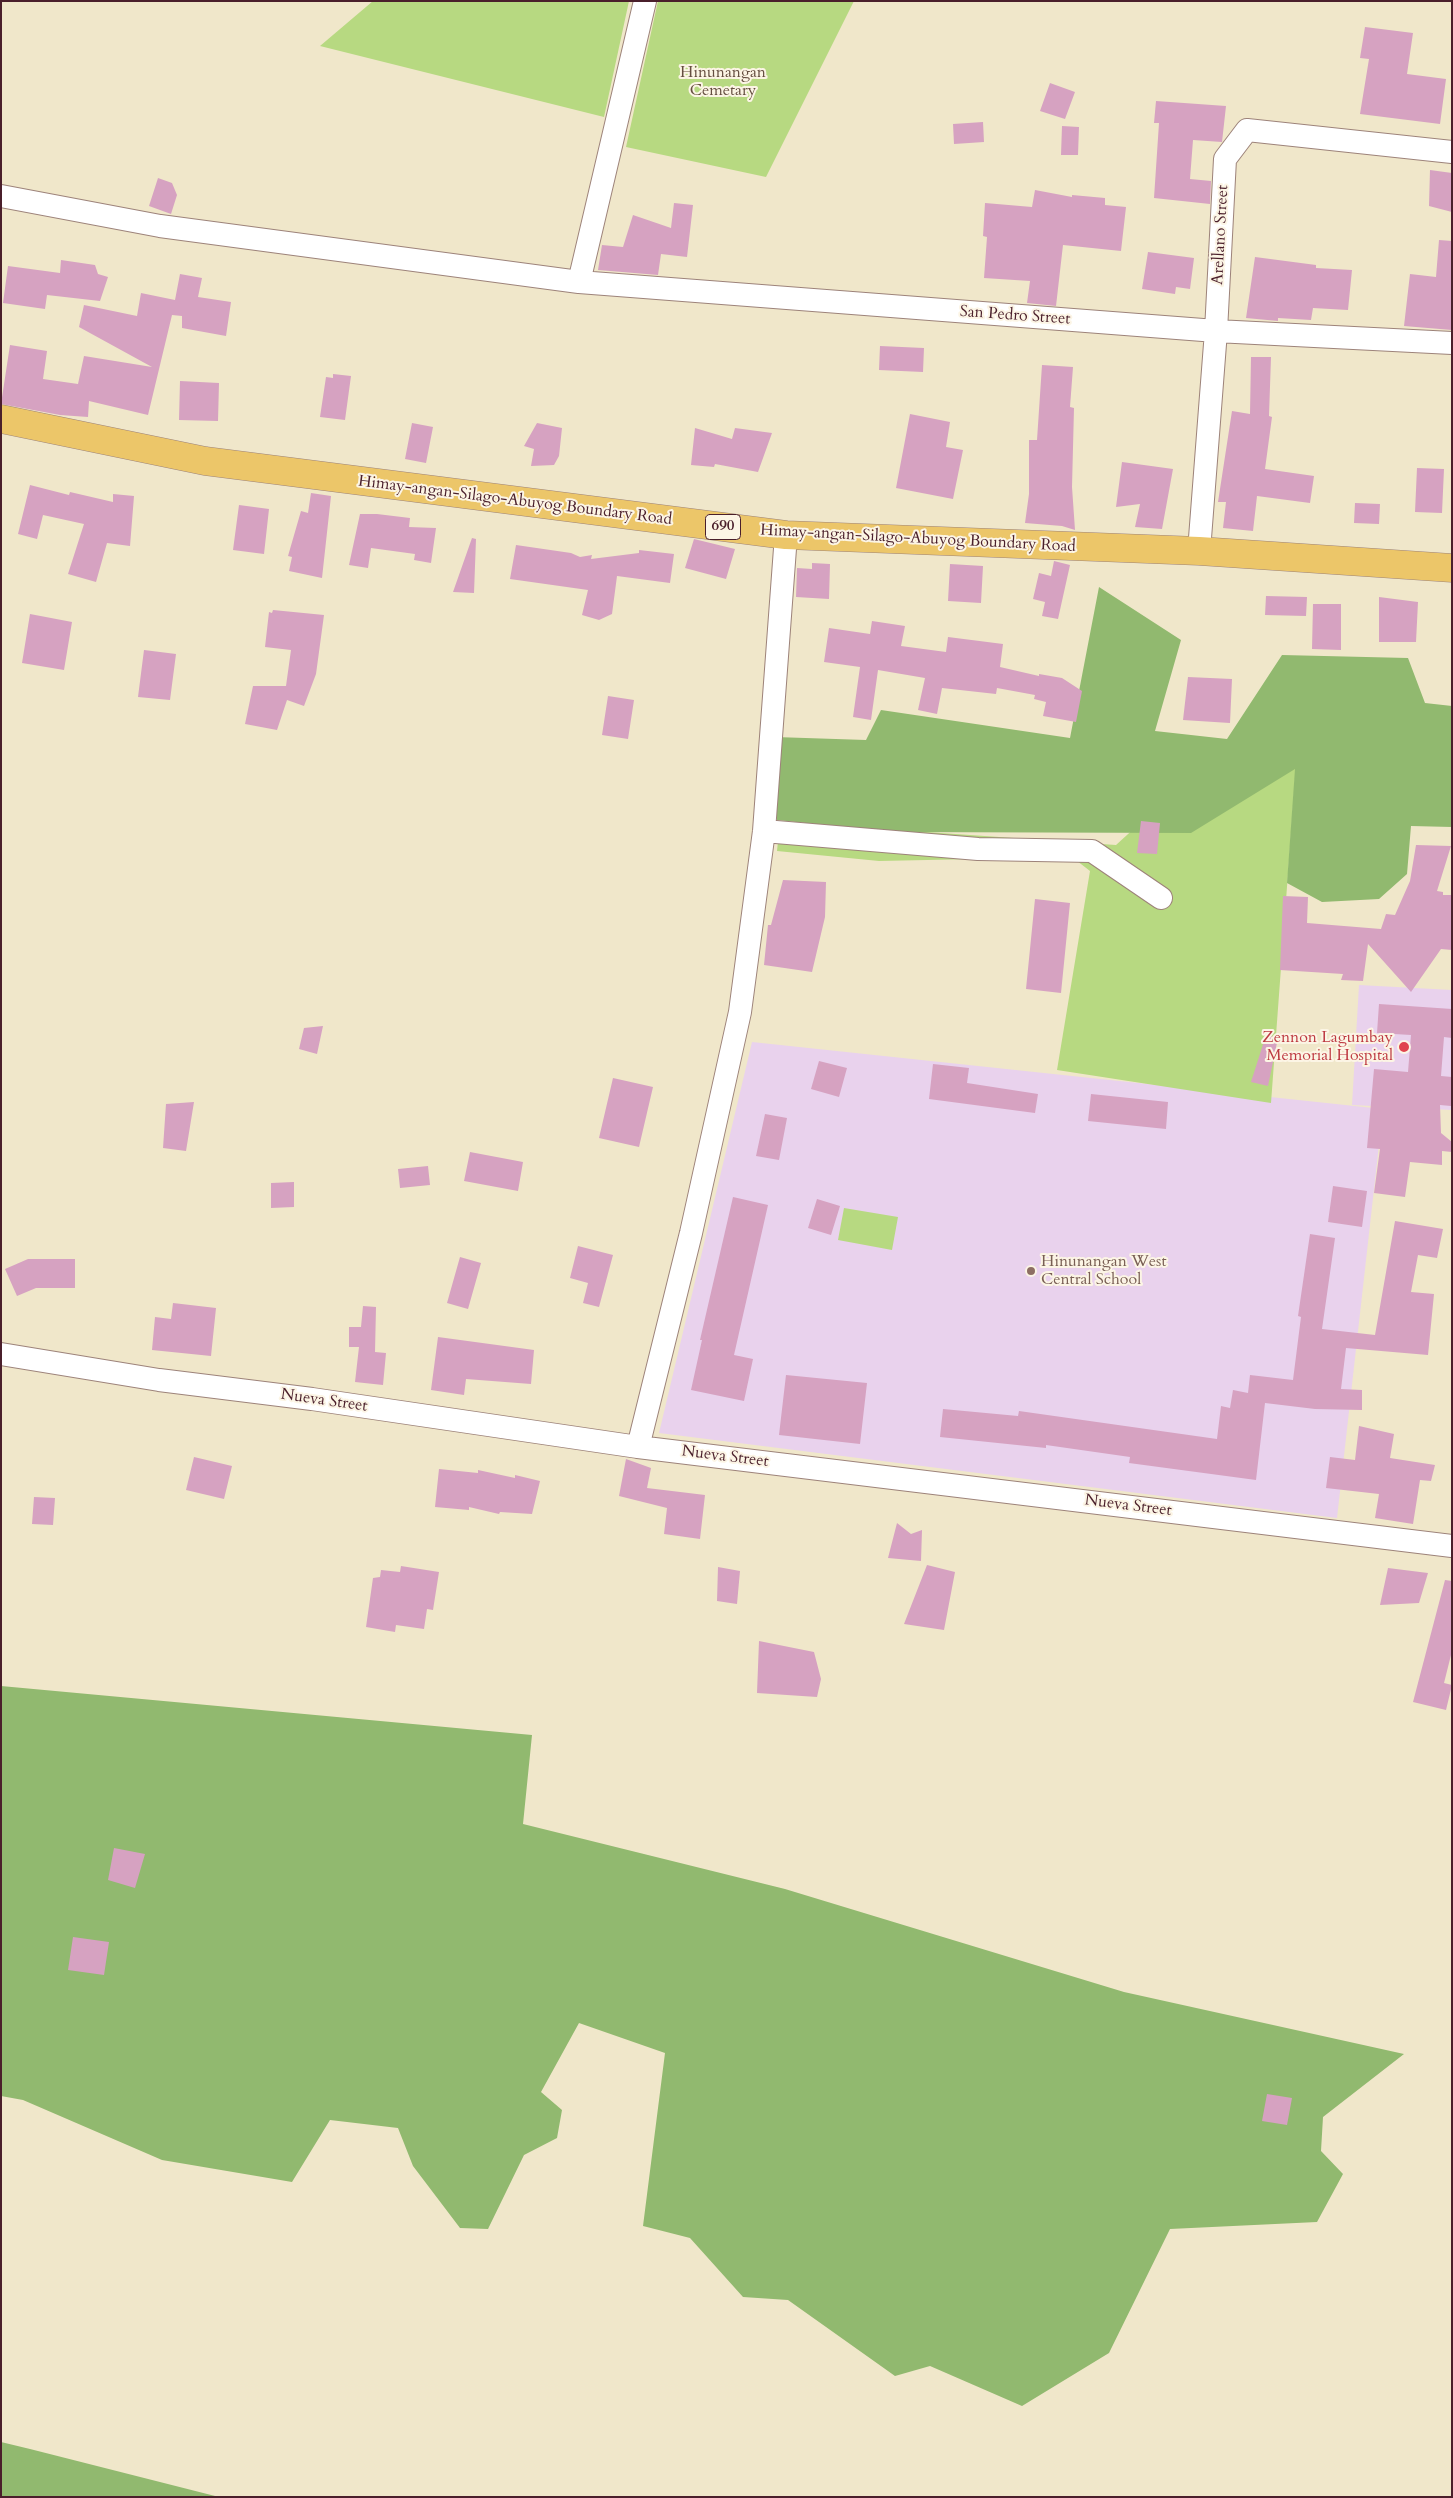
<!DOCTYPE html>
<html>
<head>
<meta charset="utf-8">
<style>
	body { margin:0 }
	#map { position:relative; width:1453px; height:2498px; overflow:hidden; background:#f0e7ca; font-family:Cardo,serif }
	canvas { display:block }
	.frame { position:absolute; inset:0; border:2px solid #4a1f2b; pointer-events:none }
</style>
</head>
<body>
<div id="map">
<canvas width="1453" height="2498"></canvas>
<div class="frame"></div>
</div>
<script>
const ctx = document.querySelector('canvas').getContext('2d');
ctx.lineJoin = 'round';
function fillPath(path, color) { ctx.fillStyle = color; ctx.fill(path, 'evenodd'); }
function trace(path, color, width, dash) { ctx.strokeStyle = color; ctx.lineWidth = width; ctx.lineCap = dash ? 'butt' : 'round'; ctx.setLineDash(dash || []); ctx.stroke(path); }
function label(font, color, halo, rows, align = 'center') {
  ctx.font = font + ' Cardo,serif'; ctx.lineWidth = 4; ctx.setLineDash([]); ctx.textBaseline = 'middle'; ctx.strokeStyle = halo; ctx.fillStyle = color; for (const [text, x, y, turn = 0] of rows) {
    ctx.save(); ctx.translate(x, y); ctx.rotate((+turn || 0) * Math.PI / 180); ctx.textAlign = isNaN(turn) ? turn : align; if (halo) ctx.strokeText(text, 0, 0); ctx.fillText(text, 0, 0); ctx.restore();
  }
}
fillPath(new Path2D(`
	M1359,985L1452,990V1110L1352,1105Z
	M752,1042L1383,1109L1337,1518L659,1433Z`), '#e9d2ed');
fillPath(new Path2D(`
	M373,1H629L604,117L320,46Z
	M658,1H854L766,177L626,147Z
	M1296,765L1271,1103L1057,1070L1090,871L1072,857L879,861L777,851L780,822L1116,845L1195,773Z
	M844,1208L898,1217L892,1250L838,1240Z`), '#b7d981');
fillPath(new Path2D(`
	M1099,587L1181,640L1155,731L1227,739L1282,655L1408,658L1425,703L1452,706V827L1411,826L1407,874L1379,899L1322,902L1287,883L1295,769L1191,833L892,832L777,820L775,737L866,740L881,710L1070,738Z
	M1,1686L532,1735L523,1824L785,1889L1124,1992L1404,2054L1323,2117L1321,2151L1343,2174L1317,2222L1170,2229L1109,2353L1022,2406L930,2366L895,2376L788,2300L743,2297L690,2238L643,2226L665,2053L579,2023L541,2092L562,2110L557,2138L524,2155L488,2229L460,2228L413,2166L398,2128L330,2120L292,2182L162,2160L23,2100L1,2096Z
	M1,2442L30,2449L219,2497H1Z`), '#91b96f');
fillPath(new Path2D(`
	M1365,27L1413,33L1407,74L1446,79L1440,124L1360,114L1369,59L1360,58Z
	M1050,83L1075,92L1065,119L1040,111Z
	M1156,101L1226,106L1222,142L1193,140L1190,179L1211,181L1210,204L1154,198L1159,123H1154Z
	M983,122L984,142L954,144L953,124Z
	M1062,126L1079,127L1078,155H1061Z
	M1430,170L1452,173V212L1429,206Z
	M158,178L172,183L177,195L171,214L149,206Z
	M1035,190L1072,197V195L1105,198V205L1126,207L1121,251L1063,245L1056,306L1027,303L1030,281L984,278L987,237L983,236L985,203L1032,207Z
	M674,203L693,205L687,257L661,254L658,275L598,270L602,245L623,247L633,215L671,228Z
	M1439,240L1452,241V330L1404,326L1410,274L1436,277Z
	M1148,252L1194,258L1190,289L1176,287L1175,294L1142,289Z
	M1255,257L1316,265V268L1352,270L1348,310L1313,308L1311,320L1278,318V321L1246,318Z
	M61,260L95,265L98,274L108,277L100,301L47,295L45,309L3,303L8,266L60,273Z
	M180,274L202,278L198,297L231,302L226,336L182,328V316L172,315L148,415L89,401L88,417L60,415L1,404L10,345L47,351L43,379L78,384L84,356L152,367L79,327L84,305L137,316L141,293L175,300Z
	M880,346L924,348L923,372L879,370Z
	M1251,357H1271L1269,416L1272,417L1265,469L1314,476L1310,503L1257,496L1253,531L1223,528L1226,502H1218L1232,411L1250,414Z
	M1042,365L1073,367L1070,407L1074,408L1072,487L1075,530L1062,526L1025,523L1029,494V440H1037Z
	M333,374L351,376L345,420L320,417L326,377L333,378Z
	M180,381L219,383L218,421L179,420Z
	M910,414L950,422L946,447L963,450L953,499L896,488Z
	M412,423L433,427L426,463L405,459Z
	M537,423L562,428L559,456L554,465L531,466L534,449L524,446Z
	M695,428L732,439L735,428L772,433L758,472L715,464L714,467L691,465Z
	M1122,462L1173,469L1162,529L1135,527L1140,504L1116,507Z
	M1417,468L1444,469L1442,513L1415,512Z
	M30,485L69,495L70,492L113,502V494L134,496L130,546L107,543L96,582L68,574L84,524L43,515L37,539L18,534Z
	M311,493L331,496L322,578L289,571L292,557L288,556L301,511L308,513Z
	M1355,503L1380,504L1379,524L1354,523Z
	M239,505L269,509L264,554L233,550Z
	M360,514H377L410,518L409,527L436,528L431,563L414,560L415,554L371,548L368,568L349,565Z
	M472,538L476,539L474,593L453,592Z
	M694,539L735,549L726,579L685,568Z
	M516,545L571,553L580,557L592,555L591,559L639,553V550L674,554L670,583L617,576L612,614L599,620L582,615L588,590L510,579Z
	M1054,561L1070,565L1058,619L1042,616L1045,602L1033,599L1039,573L1051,576Z
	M812,563L830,564L829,599L796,597L797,568L812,569Z
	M950,564L983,566L981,603L948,601Z
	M1266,596L1307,597L1306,616L1265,615Z
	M1379,597L1418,602L1416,642H1379Z
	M1313,604H1341V650L1312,649Z
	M273,610L324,615L316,674L304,706L287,700L277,730L245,724L253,686H286L291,650L265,647L269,612L272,613Z
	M30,614L72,622L64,670L22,663Z
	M872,621L905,626L901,646L946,652L948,637L1003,644L1000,667L1039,676V674L1062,678L1082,691L1076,722L1043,716L1046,702L1034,699L1035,695L997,688L996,694L942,688L937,714L918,710L925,678L878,670L871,720L853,717L860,667L824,662L829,628L870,634Z
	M144,650L176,654L170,700L138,697Z
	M1188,677L1232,679L1230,723L1183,720Z
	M608,696L634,700L628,739L602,735Z
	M1141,821L1160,823L1157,854L1137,853Z
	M1416,845L1451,846L1437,891L1443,892V895H1452V950L1441,949L1411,992L1368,944L1363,981L1341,980L1343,974L1280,970L1283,896L1308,897L1307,923L1381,929L1386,914L1395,915L1410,881Z
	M783,880L826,882L825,917L812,972L764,965L768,925H771Z
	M1035,899L1070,903L1061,993L1026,989Z
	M1379,1004L1452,1009V1038L1444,1037L1441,1076L1452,1077L1451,1106L1440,1105L1441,1133L1452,1142V1152L1442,1151V1165L1410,1162L1405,1197L1374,1193L1380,1149L1367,1148L1374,1069L1408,1072L1411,1035L1377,1033Z
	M323,1026L317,1054L299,1049L304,1028Z
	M1266,1035L1278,1038L1268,1086L1251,1082Z
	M819,1061L847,1068L839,1097L811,1089Z
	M933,1064L969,1068L967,1083L1038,1094L1035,1113L929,1099Z
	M613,1078L653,1087L639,1147L599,1138Z
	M1091,1094L1168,1102L1166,1129L1088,1121Z
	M194,1102L186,1151L163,1148L166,1104Z
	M765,1114L787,1118L779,1160L756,1156Z
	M470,1152L523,1162L518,1191L464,1181Z
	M428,1166L430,1185L400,1188L398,1169Z
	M294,1182V1207L271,1208V1183Z
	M1333,1186L1367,1191L1362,1227L1328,1222Z
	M733,1197L768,1205L734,1355L753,1359L744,1401L691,1390L702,1340H700Z
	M817,1199L840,1206L831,1235L808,1228Z
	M1395,1221L1443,1229L1437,1258L1418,1255L1411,1292L1434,1294L1428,1355L1346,1348L1341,1389L1362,1390V1410L1315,1409L1265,1403L1256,1480L1129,1463L1130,1457L1046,1445V1448L940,1437L943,1409L1018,1416L1019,1411L1217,1439L1221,1406L1230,1408L1233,1390L1248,1393L1250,1375L1293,1380L1301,1317L1298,1316L1310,1234L1335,1238L1322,1329L1375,1335Z
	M578,1246L613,1255L599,1307L583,1303L588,1283L570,1278Z
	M460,1257L481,1263L468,1309L447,1303Z
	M28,1259H75V1288H36L17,1296L5,1269Z
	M173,1303L216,1308L211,1356L152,1350L155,1317L171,1319Z
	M363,1306L376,1307L375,1352L386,1353L383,1385L355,1382L359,1347H349V1327H361Z
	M438,1337L534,1350L531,1384L466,1379L464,1395L431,1390Z
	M786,1375L867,1383L860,1444L779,1435Z
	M1359,1426L1394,1434L1390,1458L1435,1465L1431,1481L1420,1480L1413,1524L1375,1518L1379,1494L1326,1488L1330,1457L1355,1460Z
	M194,1457L232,1466L224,1499L186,1490Z
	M626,1459L651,1468L647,1488L705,1495L700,1539L664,1534L667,1508L619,1496Z
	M439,1469L478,1473V1470L515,1478V1475L540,1481L532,1514L500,1512L499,1514L469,1507V1510L435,1507Z
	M34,1497L55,1498L53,1525L32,1524Z
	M897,1523L911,1534L922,1530L921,1561L888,1558Z
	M927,1565L955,1572L944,1630L904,1624Z
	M401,1566L439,1572L433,1610L427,1609L424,1629L396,1625L395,1632L366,1627L373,1578L380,1577L381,1570L400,1572Z
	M718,1567L740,1571L737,1604L717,1601Z
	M1388,1568L1428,1573L1419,1603L1380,1605Z
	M1445,1580L1452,1581V1651L1444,1683L1452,1685L1446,1710L1413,1702Z
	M759,1641L814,1652L821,1679L817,1697L757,1693Z
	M114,1848L145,1854L135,1888L108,1880Z
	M73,1937L109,1942L104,1975L68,1970Z
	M1267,2094L1292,2098L1287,2125L1262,2121Z`), '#d6a2c1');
const minor = new Path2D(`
	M1,196L160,226L579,282L1216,331L1452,343
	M579,282L645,1
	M1199,551L1216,331L1225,159L1247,130L1452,152
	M764,831L978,849L1092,851L1161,898
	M1,1354L159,1380L312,1399L638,1447L1452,1546
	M638,1447L691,1233L740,1012L764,831L786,535`);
const major = new Path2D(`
	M1,419L205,461L786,535L1199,551L1452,568`);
trace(minor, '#9d837a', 24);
trace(major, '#9d837a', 29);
trace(minor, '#fff', 22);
trace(major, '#ecc669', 28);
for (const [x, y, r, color] of [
	[1404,1047,6,"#e0444e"],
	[1031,1271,5,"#8d6e63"]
]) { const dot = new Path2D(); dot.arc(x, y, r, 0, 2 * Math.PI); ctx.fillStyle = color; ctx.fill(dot); trace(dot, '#fcf5e5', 2); }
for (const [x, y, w] of [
	[723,527,35]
]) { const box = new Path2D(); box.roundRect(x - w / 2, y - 12.5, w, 25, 4); ctx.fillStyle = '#fcf5e5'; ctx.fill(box); trace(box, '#4a1f2b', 1); }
label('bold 15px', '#4a1f2b', null, [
	["690",723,527]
]);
label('16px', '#654e40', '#fcf5e5', [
	["Hinunangan",723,73],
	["Cemetary",723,91]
]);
label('16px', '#4a1f2b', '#fcf5e5', [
	["Arellano Street",1221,235,-87],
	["San Pedro Street",1015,316,4],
	["Himay-angan-Silago-Abuyog Boundary Road",515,501,7],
	["Himay-angan-Silago-Abuyog Boundary Road",918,539,3],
	["Nueva Street",324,1401,8],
	["Nueva Street",725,1457,7],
	["Nueva Street",1128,1506,7]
]);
label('16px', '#be3a42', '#fcf5e5', [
	["Zennon Lagumbay",1393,1038],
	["Memorial Hospital",1393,1056]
], 'right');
label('16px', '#785e54', '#fcf5e5', [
	["Hinunangan West",1041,1262],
	["Central School",1041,1280]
], 'left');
</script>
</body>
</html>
